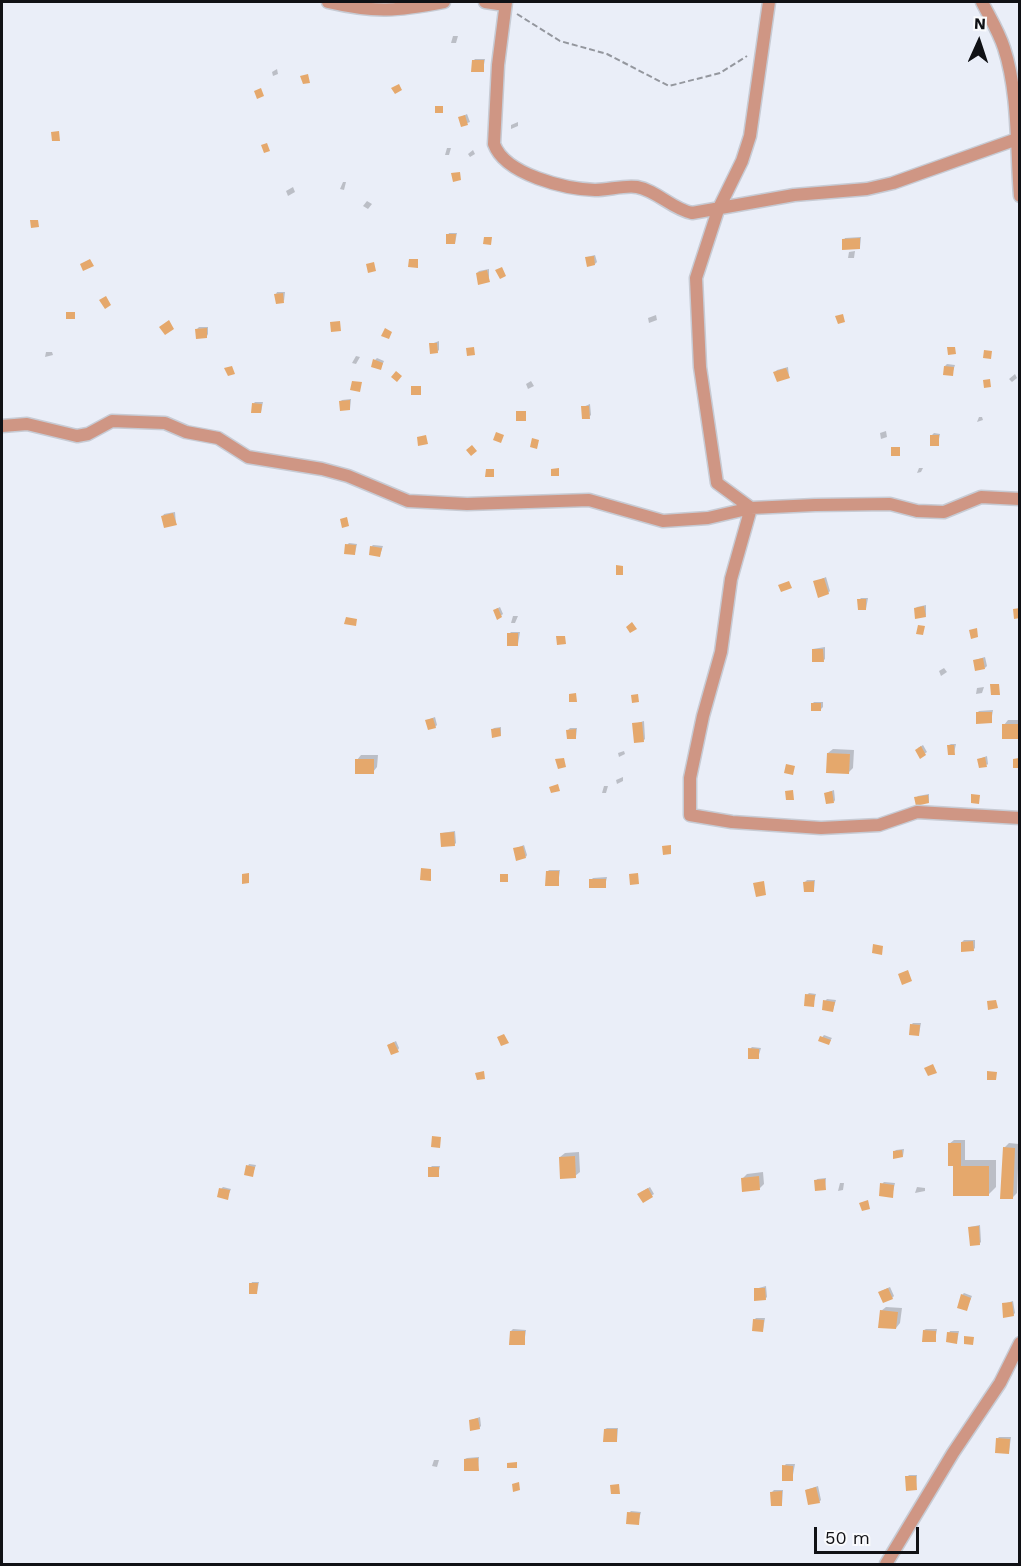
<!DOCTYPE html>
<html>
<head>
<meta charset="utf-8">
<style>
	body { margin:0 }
	#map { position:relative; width:1021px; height:1566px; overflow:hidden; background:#eaeef8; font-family:"Work Sans",sans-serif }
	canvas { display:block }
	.frame { position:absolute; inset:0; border:3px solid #101115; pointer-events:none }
	.north { position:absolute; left:949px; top:12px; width:60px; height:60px; -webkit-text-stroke:4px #fafbfd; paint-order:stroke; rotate:3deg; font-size:16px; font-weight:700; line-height:24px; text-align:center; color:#101115 }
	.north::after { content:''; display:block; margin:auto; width:21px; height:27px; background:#101115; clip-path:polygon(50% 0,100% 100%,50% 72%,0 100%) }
	.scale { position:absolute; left:814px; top:1527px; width:105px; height:27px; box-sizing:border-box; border:3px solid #101115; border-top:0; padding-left:8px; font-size:18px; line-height:21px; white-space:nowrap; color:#101115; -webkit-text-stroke:4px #fafbfd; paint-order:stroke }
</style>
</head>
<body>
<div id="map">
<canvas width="1021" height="1566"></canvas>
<div class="frame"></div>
<div class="north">N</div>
<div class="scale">50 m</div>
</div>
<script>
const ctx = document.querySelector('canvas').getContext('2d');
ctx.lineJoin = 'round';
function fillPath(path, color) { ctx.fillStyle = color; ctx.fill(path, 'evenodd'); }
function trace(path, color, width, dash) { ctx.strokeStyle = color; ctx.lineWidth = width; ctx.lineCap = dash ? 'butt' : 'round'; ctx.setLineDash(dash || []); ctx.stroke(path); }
fillPath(new Path2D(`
	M453,36H458L456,43H451Z
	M475,59H485L483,70L473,61Z
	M277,69L278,74L273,76L272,72Z
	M467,114L470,122L462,125L459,118Z
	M518,122V126L511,129V125Z
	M447,148H451L449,155H445Z
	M473,150L475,154L470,157L468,154Z
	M343,182H346L344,190L340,189Z
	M293,187L295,192L288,196L286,191Z
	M367,201L372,204L368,209L363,206Z
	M449,233H457L455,243L448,235Z
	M861,237L860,247L844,240L845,238Z
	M855,251L854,258H848L849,252Z
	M595,255L597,262L595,264L587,257Z
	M489,269V281L477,273L479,271Z
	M277,292H285L284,301L276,294Z
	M656,315L657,320L649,323L648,318Z
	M199,327H208V334L207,336L197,329Z
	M439,341V350L437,352L431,344Z
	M46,352H52L53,355L45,357Z
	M356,356L360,357L356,364L352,363Z
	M377,358L384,361L381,368L375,360Z
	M947,364L955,365L952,374L945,366Z
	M788,367L789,377L775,372L777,370Z
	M1015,374L1017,378L1012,382L1009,379Z
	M531,381L534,386L528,389L526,384Z
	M351,399L350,409L341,401L342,400Z
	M255,402H263L261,412L253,404Z
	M590,404L591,415L589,417L583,407Z
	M979,417H982L983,420L977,422Z
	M886,431L887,437L881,439L880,433Z
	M934,433L940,434L938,444L932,435Z
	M919,468H923L921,472L917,473Z
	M175,512L176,524L163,516L164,514Z
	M349,543L357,544L355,553L347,545Z
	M373,545L383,546L380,555L371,547Z
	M826,577L830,591L828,593L815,582Z
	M861,598H868L866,609L859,600Z
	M926,605V616L915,609L917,607Z
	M500,607L503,614L498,618L496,609Z
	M513,616H518L515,623H511Z
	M511,632H520L518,644L509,634Z
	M825,647V659L823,661L813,649Z
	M985,657L987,666L985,668L975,660Z
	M944,668L947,672L941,676L939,671Z
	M984,687L982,693L976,694L977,688Z
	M814,702H823V707L821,709L812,704Z
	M993,710L991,722L977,713L979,711Z
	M435,717L437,725L435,727L427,720Z
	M1008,720H1020V738L1004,725Z
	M644,721L645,739L643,741L634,724Z
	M501,727V735L492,730L494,728Z
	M570,728H577L576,737L568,730Z
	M951,744H956L954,753L949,745Z
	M923,745L927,752L920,757L918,748Z
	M833,749L854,750L853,768L849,772L828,753Z
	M624,751L625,754L619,757L618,753Z
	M361,755H378L377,767L373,772L357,760Z
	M987,756L988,764L987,765L979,759Z
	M623,777V781L617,784L616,780Z
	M604,786H608L606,793H602Z
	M834,790L835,800L834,802L826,793Z
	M929,794V802L916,798L918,796Z
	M455,831L456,843L454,845L442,833Z
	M524,845L527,855L526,857L514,849Z
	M549,870H560L558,885L547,872Z
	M607,877L605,886L591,880L593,878Z
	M807,880H815L814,890L805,882Z
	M964,940H975V948L973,950L962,942Z
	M809,993L816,994L813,1005L807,995Z
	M827,999L836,1000L833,1010L825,1001Z
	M913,1023H921L919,1034L911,1025Z
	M824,1035L832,1038L830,1041L820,1040Z
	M396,1041L399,1048L398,1050L388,1045Z
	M752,1047L761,1048L758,1058L750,1049Z
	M954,1140H965V1160H996V1187L989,1194L955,1167L949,1144Z
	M1009,1143L1019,1144L1017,1193L1012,1198L1004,1148Z
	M904,1149L903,1156L894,1152L896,1150Z
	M579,1152L580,1172L575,1176L560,1157L565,1153Z
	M249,1164L256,1165L252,1176L248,1166Z
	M432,1166H440L438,1175L430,1168Z
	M763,1172L764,1184L760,1188L742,1179L747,1174Z
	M826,1178L825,1188L816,1181L817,1179Z
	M884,1182L895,1183L892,1196L882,1184Z
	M840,1183H844L843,1190L838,1191Z
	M223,1187L231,1189L227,1198L221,1189Z
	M650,1187L654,1194L643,1201L641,1192Z
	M917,1187L925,1188V1191L915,1193Z
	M980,1225L981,1242L979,1244L970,1227Z
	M252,1282H259L257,1292L251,1284Z
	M766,1286L767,1297L765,1299L755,1289Z
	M890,1287L894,1296L892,1298L881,1291Z
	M964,1293L972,1296L966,1310L962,1295Z
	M1013,1301L1015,1313L1013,1315L1003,1304Z
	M886,1307L902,1308L900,1323L896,1328L881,1311Z
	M756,1318H765L763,1330L754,1320Z
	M513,1329L526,1330L524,1344L511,1331Z
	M926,1329H937L935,1341L924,1330Z
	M950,1331H959L957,1342L949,1333Z
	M480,1417L481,1426L479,1428L471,1420Z
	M607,1428H618L617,1441L605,1429Z
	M999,1437H1011L1009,1452L997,1439Z
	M479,1457L478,1469L465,1459L467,1458Z
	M434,1460H439L437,1467L432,1466Z
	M786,1464H795L792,1480L784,1466Z
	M909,1475H917L916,1489L907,1477Z
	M818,1486L821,1500L819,1502L806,1490Z
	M774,1490H783L782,1504L772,1492Z
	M631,1511L641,1512L638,1523L629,1513Z`), '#0003');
fillPath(new Path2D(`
	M472,60H484V72H471Z
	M308,74L310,83L303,84L300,76Z
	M399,84L402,90L395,94L391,88Z
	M261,88L264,96L257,99L254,91Z
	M435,106H443V113H435Z
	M465,115L468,125L461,127L458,117Z
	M59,131L60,141H52L51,132Z
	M267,143L270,151L264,153L261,145Z
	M460,172L461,180L453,182L451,173Z
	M30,220H38L39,227L31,228Z
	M446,234H456L455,244H446Z
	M484,237H492L491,245L483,244Z
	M860,238V249L842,250V239Z
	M594,256L595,265L587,267L585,257Z
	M90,259L94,266L83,271L80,264Z
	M409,259H418V268L408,267Z
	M374,262L376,271L368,273L366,264Z
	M502,267L506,276L500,279L495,270Z
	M487,270L490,282L478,285L476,273Z
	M283,293L284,303L276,304L274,294Z
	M106,296L111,305L105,309L99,300Z
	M66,312H75V319H66Z
	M843,314L845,322L838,324L835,316Z
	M169,320L174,329L165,335L159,327Z
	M340,321L341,331L331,332L330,322Z
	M207,328V338L196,339L195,329Z
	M385,328L392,332L389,339L381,336Z
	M429,343H437L438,353L430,354Z
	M474,347L475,355L467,356L466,348Z
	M947,347H955L956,354L948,355Z
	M984,350L992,351L991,359L983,358Z
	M373,359L383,363L381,370L371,367Z
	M232,366L235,374L228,376L224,368Z
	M944,366L954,367L953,376L943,375Z
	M786,368L790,378L777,382L773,372Z
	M396,371L402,376L397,382L391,377Z
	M990,379L991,387L984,388L983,380Z
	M352,381L362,382L360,392L350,390Z
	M411,386H421V395H411Z
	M350,400V410L340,411L339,401Z
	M252,403L262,404L261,413H251Z
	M581,406H589L590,419H582Z
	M516,411H526V421H516Z
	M496,432L504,435L501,443L493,440Z
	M426,435L428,444L418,446L417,437Z
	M930,435H939V446H930Z
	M532,438L539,440L537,449L530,447Z
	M472,445L477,451L471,456L466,450Z
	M891,447H900V456H891Z
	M559,468V476H551V469Z
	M486,469H494V477H485Z
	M173,513L177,525L164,528L161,516Z
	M347,517L349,526L342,528L340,519Z
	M345,544L356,545L355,555L344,554Z
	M370,546L382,548L380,557L369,555Z
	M616,565L623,566V575H616Z
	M824,578L829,594L818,598L813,581Z
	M789,581L792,588L781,592L778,585Z
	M857,599H866V610H858Z
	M924,606L926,617L915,619L914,608Z
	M498,608L502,617L497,620L493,610Z
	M1020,608V618L1014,619L1013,609Z
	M346,617L357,619L356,626L344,624Z
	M632,622L637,629L630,633L626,627Z
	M918,625L925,626L923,635L916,634Z
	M977,628L978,637L971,639L969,630Z
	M507,633H518V646H507Z
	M556,636H565L566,644L557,645Z
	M812,649H823L824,662H812Z
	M983,658L985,669L975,671L973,660Z
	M990,684H999L1000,695H991Z
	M576,693L577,702H569V694Z
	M638,694L639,702L632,703L631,695Z
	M811,703H821V711H811Z
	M976,712H992V723L976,724Z
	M433,718L436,728L428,730L425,720Z
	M642,722L644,742L634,743L632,723Z
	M1002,724H1020V739H1002Z
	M500,728L501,736L492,738L491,729Z
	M576,729V739H567L566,730Z
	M947,745H954L955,755H948Z
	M921,746L926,755L920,759L915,750Z
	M827,753L850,754L849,774L826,773Z
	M985,757L987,767L979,768L977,759Z
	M564,758L566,767L558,769L555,759Z
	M1019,758L1020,768H1013V759Z
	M355,759H374V774H355Z
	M786,764L795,766L793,775L784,773Z
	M558,784L560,791L551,793L549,787Z
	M793,790L794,800H786L785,791Z
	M832,791L834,803L826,804L824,793Z
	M971,794L980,795L979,804L971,803Z
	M928,795L929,803L916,806L914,797Z
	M454,832L455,846L441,847L440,833Z
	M671,845V854L663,855L662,846Z
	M523,846L526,858L516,861L513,848Z
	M421,868L431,869V881L420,880Z
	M546,871H559V886H545Z
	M249,873V883L242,884V874Z
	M638,873L639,884L630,885L629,874Z
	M500,874H508V882H500Z
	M589,879H606V888H589Z
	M764,881L766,895L756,897L753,883Z
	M814,881V892H804L803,882Z
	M973,941L974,951L961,952V942Z
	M873,944L883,946L882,955L872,953Z
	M908,970L912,981L902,985L898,974Z
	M805,994L815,995L814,1007L804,1006Z
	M823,1000L835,1002L833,1012L822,1010Z
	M996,1000L998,1008L988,1010L987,1001Z
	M910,1024L920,1025L919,1036L909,1035Z
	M504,1034L509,1043L501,1046L497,1037Z
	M820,1036L831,1040L829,1045L818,1041Z
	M394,1042L399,1052L391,1055L387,1045Z
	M748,1048L759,1049V1059H748Z
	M933,1064L937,1073L928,1076L924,1068Z
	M484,1071L485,1079L477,1080L475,1073Z
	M987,1071L997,1072L996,1080H987Z
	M432,1136L441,1137L440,1148L431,1147Z
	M948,1143H961V1166H989V1196H953V1166H948Z
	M1003,1147L1015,1148L1013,1199H1000Z
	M902,1150L903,1157L893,1159V1151Z
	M575,1156L576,1178L560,1179L559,1157Z
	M246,1165L255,1167L253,1177L244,1175Z
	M428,1167H439V1177H428Z
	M759,1176L760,1190L742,1192L741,1178Z
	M825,1179L826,1190L815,1191L814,1180Z
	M880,1183L894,1185L893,1198L879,1196Z
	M219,1188L230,1190L228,1200L217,1197Z
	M648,1188L653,1197L643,1203L637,1194Z
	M868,1200L870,1209L862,1211L859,1203Z
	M979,1226L980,1245L970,1246L968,1227Z
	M249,1283H258L257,1294H249Z
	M754,1288H765L766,1300L754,1301Z
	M888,1288L893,1299L883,1303L878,1292Z
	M961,1294L971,1298L967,1311L957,1308Z
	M1012,1302L1014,1316L1003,1318L1002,1303Z
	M880,1310L898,1312L896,1329L878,1328Z
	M753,1319L764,1320L763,1332L752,1331Z
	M923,1330L936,1331V1342H922Z
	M510,1331H525V1345H509Z
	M947,1332L958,1333L957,1344L946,1342Z
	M964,1336L974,1337L973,1345L964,1344Z
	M478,1418L480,1429L470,1431L469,1420Z
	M604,1429H617V1442H603Z
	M996,1438L1010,1439L1009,1454L995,1453Z
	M478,1458L479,1471H464V1459Z
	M517,1462V1468H507V1463Z
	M782,1465L793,1466V1481H782Z
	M905,1476H916L917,1490L906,1491Z
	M519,1482L520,1490L513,1492L512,1484Z
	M619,1484L620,1494H611L610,1485Z
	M816,1487L820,1503L808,1505L805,1490Z
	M782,1491V1506H771L770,1492Z
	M627,1512L640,1513L639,1525L626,1524Z`), '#e5a86c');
const street = new Path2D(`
	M328,2C375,13 397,11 444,2
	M485,2L505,5
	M506,2L498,65L494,144C505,175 566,189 595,190C609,190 624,185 637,187C656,190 672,209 692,213L794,195L867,189L893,183L1017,139
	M769,2L750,136L742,161L718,210L696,278L700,367L717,483L751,508L731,579L721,652L703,716L690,778V815L732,822L821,828L879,825L917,812L1020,818
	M982,2C989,16 999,32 1004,48C1019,94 1016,148 1020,196
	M2,426L27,424L77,436L88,434L112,421L165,423L186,432L218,438L248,457L322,469L348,476L408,501L467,504L589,500L663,521L708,518L751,508L815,505L890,504L917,511L944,512L981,497L1020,499
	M886,1564L953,1453L1000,1383L1020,1343`);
trace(street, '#c7cbd4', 15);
trace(new Path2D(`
	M517,14L560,41L607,54L669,86L720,73L747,56`), '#94979e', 2, [6, 3]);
trace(street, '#cf9684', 12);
</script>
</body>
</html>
